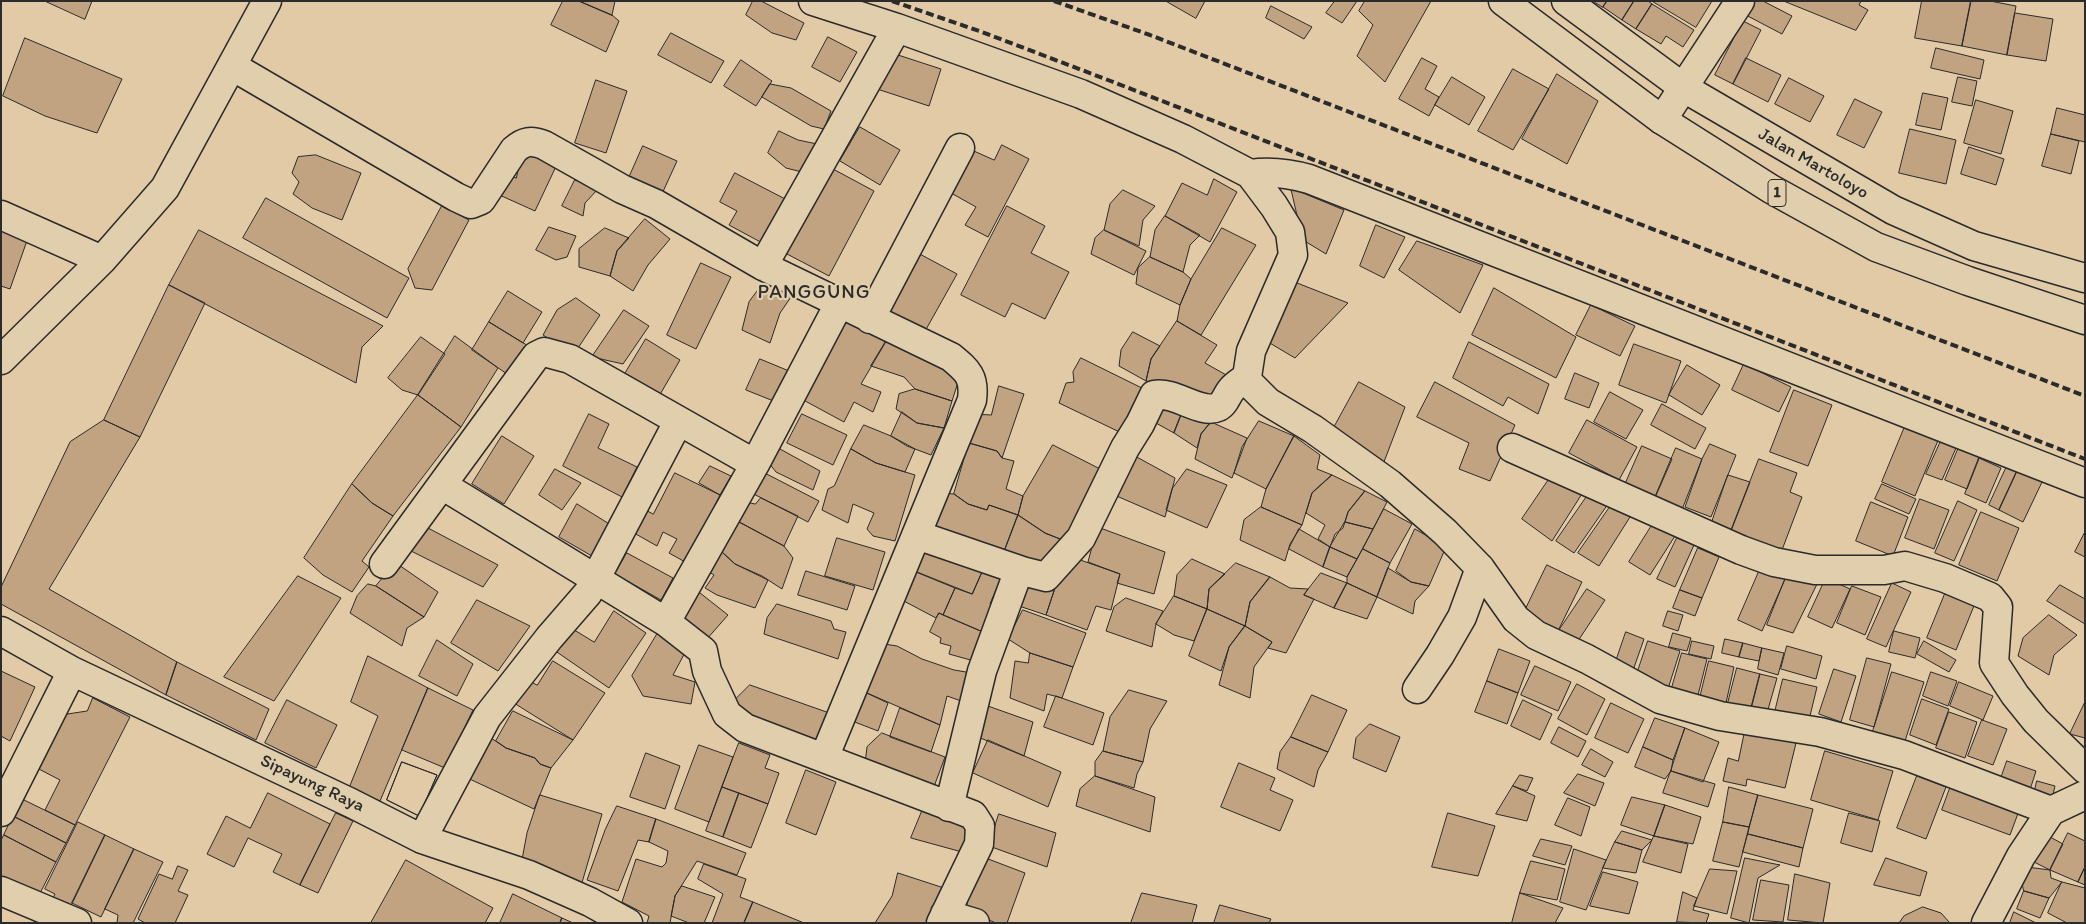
<!DOCTYPE html>
<html>
<head>
<meta charset="utf-8">
<style>
	body { margin:0 }
	#map { position:relative; width:2086px; height:924px; overflow:hidden; background:#e2caa6; font-family:Itim,sans-serif }
	canvas { display:block }
	.frame { position:absolute; inset:0; border:2px solid #2b2b2b; pointer-events:none }
</style>
</head>
<body>
<div id="map">
<canvas width="2086" height="924"></canvas>
<div class="frame"></div>
</div>
<script>
const ctx = document.querySelector('canvas').getContext('2d');
ctx.lineJoin = 'round';
function fillPath(path, color) { ctx.fillStyle = color; ctx.fill(path, 'evenodd'); }
function trace(path, color, width, dash) { ctx.strokeStyle = color; ctx.lineWidth = width; ctx.lineCap = dash ? 'butt' : 'round'; ctx.setLineDash(dash || []); ctx.stroke(path); }
function label(font, color, halo, rows, align = 'center') {
  ctx.font = font + ' Itim,sans-serif'; ctx.lineWidth = 4.5; ctx.setLineDash([]); ctx.textBaseline = 'middle'; ctx.strokeStyle = halo; ctx.fillStyle = color; for (const [text, x, y, turn = 0] of rows) {
    ctx.save(); ctx.translate(x, y); ctx.rotate((+turn || 0) * Math.PI / 180); ctx.textAlign = isNaN(turn) ? turn : align; if (halo) ctx.strokeText(text, 0, 0); ctx.fillText(text, 0, 0); ctx.restore();
  }
}
const building = new Path2D(`
	M45,1H92L85,19Z
	M563,1H579L612,15L619,21L606,52L551,25Z
	M579,1H615L612,15Z
	M753,1H761L804,23L796,40L772,33L746,15Z
	M1166,1H1205L1196,18Z
	M1335,1H1357L1342,23L1326,13Z
	M1365,1H1431L1385,82L1357,56L1373,25L1359,11Z
	M1593,1H1607L1603,7Z
	M1607,1H1634L1622,20L1603,7Z
	M1634,1H1648L1652,4L1636,29L1622,20Z
	M1652,1H1712L1696,27Z
	M1748,1H1763L1792,16L1782,34L1742,13Z
	M1784,1H1861L1859,5L1868,10L1856,30Z
	M1922,1H1971L1962,46L1915,38Z
	M1971,1H1990L2016,6L2007,55L1962,46Z
	M1652,4L1694,30L1683,47L1666,36L1661,44L1636,29Z
	M1271,6L1312,27L1304,39L1266,18Z
	M2015,13L2053,19L2046,61L2007,55Z
	M1743,21L1761,30L1733,84L1715,75Z
	M671,33L724,61L711,83L658,55Z
	M828,37L857,52L840,82L812,67Z
	M25,38L122,79L97,133L45,116L3,96Z
	M1936,48L1984,60L1980,79L1931,68Z
	M895,54L941,69L929,106L874,88Z
	M1422,58L1437,66L1425,89L1439,97L1429,116L1399,99Z
	M1746,58L1781,75L1768,102L1733,84Z
	M741,60L772,81L756,106L724,86Z
	M1513,69L1549,89L1513,150L1478,131Z
	M1557,74L1598,101L1567,164L1522,139Z
	M1452,77L1485,97L1469,125L1435,105Z
	M1958,77L1977,81L1972,106L1952,102Z
	M1789,78L1824,96L1810,122L1775,104Z
	M596,80L627,91L606,153L575,143Z
	M770,84L791,88L831,111L824,129L811,126L762,97Z
	M1923,93L1948,98L1941,130L1916,125Z
	M1855,99L1882,112L1864,148L1837,135Z
	M1976,100L2013,111L2001,154L1964,143Z
	M2057,108L2085,115V142L2051,134Z
	M860,127L900,150L880,185L840,161Z
	M1910,129L1956,140L1946,184L1899,173Z
	M779,131L798,140L822,145L806,173L786,168L768,153Z
	M2051,134L2079,141L2071,174L2042,166Z
	M524,144L559,160L535,211L495,193L505,174L516,178Z
	M1002,145L1029,159L988,237L965,225L976,207L944,189L965,147L994,160Z
	M643,146L677,161L661,196L628,180Z
	M1969,147L2004,159L1996,185L1961,174Z
	M316,155L361,173L342,220L312,208L293,194L299,182L292,173L298,157Z
	M833,169L874,191L829,276L787,254Z
	M735,173L789,201L766,245L729,225L737,211L720,202Z
	M1214,179L1237,192L1210,242L1165,216L1182,183L1207,195Z
	M575,180L598,189L585,203L583,216L562,206Z
	M1291,188L1344,210L1326,254L1303,240Z
	M1123,190L1155,206L1143,220L1139,246L1104,230L1110,204Z
	M266,198L409,278L387,318L243,238Z
	M442,206L469,220L432,290L415,288L408,269Z
	M1007,206L1045,226L1031,253L1069,272L1045,319L1012,303L1005,317L961,295Z
	M1165,216L1200,235L1190,245L1183,272L1150,257L1155,230Z
	M645,219L670,239L648,265L633,291L610,276L617,251Z
	M1376,225L1405,237L1384,278L1360,266Z
	M1,226L29,235L10,289L1,286Z
	M549,227L576,236L567,257L556,260L536,250Z
	M605,228L629,238L617,251L610,276L579,267V249Z
	M1222,228L1256,245L1201,335L1177,321L1180,305L1191,279Z
	M199,230L383,326L362,347L356,383L169,285Z
	M1104,230L1146,251L1134,275L1091,254L1095,238Z
	M1417,241L1483,265L1460,313L1399,270Z
	M916,252L957,274L924,333L884,310Z
	M1150,257L1183,272L1191,279L1180,305L1136,284L1138,268Z
	M701,263L731,277L696,349L667,335Z
	M765,281L791,297L780,313L770,343L742,330L749,302Z
	M1292,281L1348,303L1295,358L1268,342Z
	M169,285L205,303L140,437L104,420Z
	M1494,288L1576,337L1556,378L1472,335Z
	M508,291L542,312L523,343L489,322Z
	M576,298L600,315L574,354L543,335L557,310Z
	M1591,305L1635,326L1620,356L1576,335Z
	M624,310L649,326L623,364L592,357Z
	M843,313L888,338L861,384L881,392L873,412L854,402L844,422L796,396Z
	M1177,321L1217,345L1205,363L1228,376L1214,403L1182,396L1146,381L1151,359Z
	M489,322L530,347L510,376L472,350Z
	M1133,332L1160,346L1151,359L1146,381L1119,366L1121,350Z
	M455,336L498,368L461,427L418,395Z
	M421,337L445,354L418,395L402,390L388,378Z
	M888,338L961,373L952,401L915,389L904,377L871,366Z
	M646,339L680,360L658,398L623,377Z
	M1469,342L1549,384L1538,414L1508,397L1503,406L1453,378Z
	M1634,344L1681,361L1666,403L1619,385Z
	M1081,358L1148,391L1130,437L1059,403L1066,383L1074,382L1073,372Z
	M760,359L794,373L781,404L746,390Z
	M1744,364L1791,387L1779,412L1732,390Z
	M1687,365L1720,385L1702,415L1669,395Z
	M1575,373L1599,383L1589,408L1565,399Z
	M1359,382L1405,407L1382,467L1331,433Z
	M1435,382L1515,425L1490,481L1459,469L1469,443L1417,417Z
	M999,386L1024,394L1002,458L997,451L969,443L972,414L991,415Z
	M915,389L952,401L944,428L917,423L896,409L899,394Z
	M1794,390L1832,405L1808,466L1770,452Z
	M1610,392L1643,410L1626,439L1594,422Z
	M418,395L461,427L393,516L372,503L352,484Z
	M1156,397L1183,410L1174,433L1145,417Z
	M1662,404L1706,428L1695,449L1651,425Z
	M1183,410L1215,417L1201,434L1197,448L1174,433Z
	M902,412L917,423L944,428L931,455L907,446L891,436Z
	M589,414L609,424L598,448L637,467L622,497L563,466Z
	M802,414L847,435L833,465L787,443Z
	M104,420L140,437L49,589L177,662L166,695L1,604V587L70,442Z
	M1587,420L1637,447L1619,480L1569,453Z
	M1259,421L1294,436L1266,489L1234,473L1242,447Z
	M1211,422L1247,438L1232,478L1195,459L1201,434Z
	M1906,424L1939,438L1915,496L1882,482Z
	M864,425L891,436L915,449L905,472L876,463L851,449Z
	M502,436L534,456L504,504L472,484Z
	M1294,436L1320,455L1317,469L1332,475L1312,493L1302,525L1261,507L1266,489Z
	M1941,441L1956,448L1942,480L1926,474Z
	M969,443L997,451L1002,458L1014,461L1006,489L1023,496L1018,515L989,505L987,510L968,504L954,494Z
	M1710,444L1736,455L1711,517L1685,507L1702,459Z
	M1053,445L1108,473L1065,541L1045,533L1018,515L1023,496Z
	M1642,446L1672,459L1654,500L1624,487Z
	M1959,447L1980,456L1967,489L1945,480Z
	M1676,448L1702,459L1681,512L1654,500Z
	M780,449L820,471L813,490L776,472L769,463Z
	M851,449L876,463L915,475L895,541L873,536L867,529L874,513L853,504L848,523L822,510L828,489L834,486Z
	M1124,450L1175,478L1165,517L1112,494Z
	M1979,458L2001,468L1986,503L1965,494Z
	M1759,459L1797,473L1790,492L1802,497L1782,550L1731,531Z
	M2008,464L2018,469L1999,510L1989,505Z
	M710,466L731,476L720,495L699,483Z
	M555,469L581,483L562,510L539,495Z
	M757,469L819,501L808,522L746,490Z
	M1187,469L1227,485L1207,528L1166,510L1172,489Z
	M1556,469L1585,489L1552,541L1522,519Z
	M2018,469L2043,480L2023,522L1999,510Z
	M675,473L720,495L687,563L669,553L677,539L663,532L657,546L627,529L640,507L653,514Z
	M1332,475L1365,491L1348,512L1343,528L1335,534L1330,547L1318,539L1325,525L1306,513L1312,493Z
	M1728,475L1750,482L1731,531L1710,528Z
	M352,484L372,503L393,516L362,561L369,567L352,592L323,575L304,558Z
	M1882,484L1916,499L1909,514L1875,499Z
	M1365,491L1387,502L1373,529L1345,522L1348,512Z
	M1590,492L1608,504L1574,553L1556,541Z
	M940,493L954,494L968,504L987,510L989,505L1018,515L1005,549L998,555L929,524Z
	M761,498L798,516L784,546L730,517L741,501L755,504Z
	M1920,499L1949,510L1934,549L1905,538Z
	M1958,501L1977,510L1954,561L1935,553Z
	M1871,502L1908,517L1893,556L1856,541Z
	M577,504L611,525L592,556L559,537Z
	M1612,504L1630,517L1599,566L1578,553Z
	M1261,507L1302,525L1290,544L1285,561L1240,540L1244,520Z
	M1384,509L1412,524L1390,563L1363,549Z
	M1981,512L2019,528L1997,581L1959,565Z
	M1018,515L1045,533L1065,541L1043,575L1006,565L1005,549Z
	M737,521L784,546L793,558L782,589L762,576L735,564L722,552Z
	M1345,522L1373,529L1357,559L1330,547Z
	M1654,522L1675,536L1650,575L1629,562Z
	M428,528L498,565L483,587L411,551Z
	M1103,529L1165,552L1154,594L1117,583L1120,574L1088,562L1094,539Z
	M1299,529L1330,547L1323,567L1289,549Z
	M1415,529L1446,547L1429,586L1411,582L1396,571Z
	M2085,532V557L2075,552Z
	M837,538L885,552L873,590L825,576Z
	M1677,538L1694,545L1675,587L1657,579Z
	M927,546L984,568L972,594L917,572Z
	M711,547L722,552L735,564L768,580L755,608L717,595L705,588L714,575L701,567Z
	M1330,547L1357,559L1347,577L1323,567Z
	M1698,548L1719,557L1702,598L1680,590Z
	M1363,549L1390,563L1377,597L1347,583V577Z
	M627,553L673,578L661,600L615,574Z
	M1069,556L1120,574L1111,610L1096,606L1087,630L1046,615L1056,585Z
	M1192,559L1225,574L1209,589L1207,609L1174,596L1177,575Z
	M396,563L438,592L424,617L376,586Z
	M1236,563L1270,577L1250,602L1245,626L1207,609L1209,589Z
	M1547,565L1582,582L1555,637L1520,621Z
	M1761,567L1786,577L1762,631L1738,620Z
	M984,568L1002,575L990,604L1001,608L983,632L943,615L955,588L972,594Z
	M1388,568L1411,582L1429,586L1415,601L1413,614L1377,597Z
	M911,570L955,588L943,615L939,613L936,618L900,599Z
	M806,571L855,586L847,610L798,595Z
	M1321,573L1347,583L1334,608L1304,595Z
	M298,576L341,598L274,701L224,677Z
	M1030,577L1056,585L1046,615L1016,605Z
	M1270,577L1290,588L1308,589L1304,595L1314,599L1286,653L1268,648L1272,642L1245,626L1250,602Z
	M1786,577L1820,578L1793,633L1767,625Z
	M1826,578L1850,589L1832,628L1808,617Z
	M1347,583L1377,597L1367,619L1334,608Z
	M1892,583L1911,592L1886,647L1867,639Z
	M368,584L376,586L424,617L407,628L402,646L350,613L357,596Z
	M2060,585L2085,599V624L2047,601Z
	M1852,586L1881,597L1865,635L1837,623Z
	M695,589L728,615L706,640L678,613Z
	M1587,589L1605,600L1576,644L1558,632Z
	M1947,589L1976,601L1956,650L1927,638Z
	M1680,590L1702,598L1695,616L1673,608Z
	M1174,596L1207,609L1194,641L1174,635L1156,624Z
	M1126,598L1163,611L1156,624L1152,647L1106,631L1114,607Z
	M477,600L530,626L498,671L451,643Z
	M777,604L831,621L834,629L846,632L838,659L764,634L767,618Z
	M1207,609L1245,626L1229,647L1221,671L1189,656Z
	M1023,610L1086,633L1073,667L1030,653L1008,639Z
	M614,611L646,633L609,688L551,648L571,628L594,642Z
	M1668,611L1683,615L1678,631L1663,626Z
	M939,613L983,632L974,661L949,654L951,646L940,643L941,638L930,632Z
	M2049,615L2077,635L2054,655L2049,675L2018,656L2023,638Z
	M1245,626L1272,642L1254,667L1250,698L1219,685L1229,647Z
	M659,631L688,647L673,675L695,682L691,704L643,696L632,676Z
	M1894,631L1920,638L1915,658L1889,652Z
	M1626,632L1644,639L1631,676L1613,670Z
	M1673,633L1691,638L1687,651L1669,647Z
	M1725,639L1743,643L1739,657L1722,653Z
	M437,640L473,664L457,696L419,676Z
	M1648,641L1680,651L1666,695L1634,683Z
	M1692,641L1714,646L1711,659L1689,654Z
	M1924,641L1956,660L1949,672L1917,654Z
	M878,643L897,646L922,659L954,670L972,673L964,702L947,696L940,725L858,689Z
	M1743,643L1762,648L1759,661L1739,657Z
	M1787,646L1822,656L1816,679L1781,669Z
	M1762,648L1784,653L1778,675L1758,669Z
	M1499,649L1530,661L1518,693L1487,681Z
	M1030,653L1073,667L1062,698L1047,694L1044,711L1010,698L1015,661L1028,663Z
	M1682,653L1707,659L1696,703L1669,698Z
	M368,656L428,688L380,801L349,788L378,716L351,702Z
	M1867,658L1891,664L1874,727L1850,720Z
	M553,661L605,693L573,740L506,698L523,678L537,685Z
	M1709,661L1734,667L1724,712L1698,706Z
	M177,662L269,709L256,740L166,695Z
	M1535,666L1571,682L1558,711L1521,695Z
	M1737,668L1760,674L1751,709L1728,703Z
	M1834,669L1856,676L1841,722L1819,714Z
	M1,671L35,687L10,741L1,736Z
	M1892,672L1924,682L1904,744L1872,734Z
	M1931,672L1957,681L1948,706L1923,696Z
	M1760,674L1777,678L1767,713L1751,709Z
	M1783,679L1817,687L1809,720L1775,712Z
	M1487,681L1518,693L1507,724L1475,712Z
	M1959,682L1993,696L1983,720L1950,706Z
	M1577,684L1605,699L1587,735L1558,719Z
	M750,685L835,715L824,744L741,714L733,702Z
	M428,688L473,710L445,768L402,750Z
	M858,689L888,703L878,731L847,719Z
	M1129,690L1167,701L1150,729L1143,762L1103,751L1110,717Z
	M1312,695L1347,710L1328,752L1291,737Z
	M1056,696L1104,713L1093,745L1044,727Z
	M93,698L130,717L75,825L45,810L60,780L35,767L61,715L87,711Z
	M1922,699L1949,709L1936,745L1910,735Z
	M287,700L337,725L316,768L265,743Z
	M1523,700L1552,714L1540,740L1511,726Z
	M2085,702V738L2070,734Z
	M1611,703L1644,719L1628,753L1595,738Z
	M985,705L1033,722L1024,756L978,737Z
	M900,708L940,725L931,752L890,737Z
	M513,711L573,740L551,768L540,764L535,758L506,748L496,741Z
	M1949,712L1977,722L1965,758L1936,748Z
	M1655,718L1685,728L1673,760L1643,747Z
	M1982,720L2007,729L1993,765L1968,756Z
	M1370,724L1400,737L1386,772L1353,758L1356,738Z
	M1559,727L1586,741L1578,757L1551,743Z
	M1685,728L1719,742L1703,782L1671,771Z
	M1745,731L1796,743L1785,788L1747,779L1746,786L1723,781L1728,758L1738,761Z
	M882,733L945,757L932,792L865,764L867,747Z
	M1291,737L1328,752L1318,770L1314,787L1277,769L1280,752Z
	M491,738L506,748L535,758L540,764L551,768L534,809L461,775Z
	M988,740L1061,772L1048,807L973,773Z
	M739,743L770,755L765,768L779,773L768,804L722,787Z
	M699,745L733,757L709,822L675,809Z
	M1643,747L1673,760L1671,771L1665,779L1635,767Z
	M1591,749L1613,762L1605,777L1582,765Z
	M1103,751L1143,762L1137,774L1134,788L1095,776V762Z
	M1825,751L1893,771L1878,820L1811,800Z
	M646,753L680,766L665,809L630,797Z
	M2007,761L2036,771L2028,796L1998,787Z
	M402,762L437,775L419,816L387,800Z
	M402,762L437,775L419,816L387,800Z
	M1239,763L1275,778L1270,790L1293,800L1280,831L1221,807Z
	M806,770L836,782L816,835L786,823Z
	M1671,771L1715,784L1708,807L1663,793Z
	M1578,774L1604,783L1595,806L1564,793Z
	M1520,775L1533,778L1527,791L1513,786Z
	M1095,776L1155,797L1150,832L1076,806L1080,789Z
	M1917,776L1946,787L1926,839L1897,828Z
	M2037,781L2055,786L2051,803L2033,799Z
	M1952,783L2020,808L2010,835L1942,810Z
	M1513,786L1535,796L1527,821L1496,814Z
	M722,787L739,793L723,837L706,831Z
	M1729,787L1758,795L1749,827L1723,822Z
	M268,793L330,824L300,885L273,872L282,854L248,838L234,867L207,854L226,816L250,828Z
	M739,793L768,804L751,848L723,837Z
	M540,795L602,814L581,886L521,865L527,833Z
	M1758,795L1813,809L1803,848L1748,834Z
	M1632,797L1665,805L1654,836L1621,825Z
	M1568,798L1590,807L1581,836L1555,825Z
	M22,799L75,825L66,843L13,816Z
	M925,804L971,821L962,852L911,838Z
	M1665,805L1701,817L1693,844L1654,836Z
	M617,806L656,819L649,842L638,840L618,891L587,880L605,830Z
	M336,813L353,821L318,893L300,885Z
	M1448,813L1495,826L1478,876L1432,867Z
	M1849,813L1880,821L1872,852L1841,843Z
	M999,814L1056,833L1047,867L989,846Z
	M13,816L66,843L56,862L4,835Z
	M656,819L746,853L737,875L697,861L675,896L670,923H647L649,916L622,902L636,859L662,867L666,863L668,851L649,842Z
	M78,822L105,835L69,910L51,902L55,894L45,889Z
	M1723,822L1749,827L1739,867L1713,861Z
	M1622,831L1652,840L1642,850L1615,842Z
	M2039,831L2063,844L2050,870L2024,857Z
	M2068,833L2085,841V867L2078,882L2050,870Z
	M1748,834L1803,848L1799,867L1743,852Z
	M4,835L56,862L37,899L1,881V841Z
	M105,835L134,849L101,917L72,903Z
	M1654,836L1688,844L1681,873L1643,862Z
	M1541,839L1572,846L1565,865L1533,856Z
	M1615,842L1642,850L1636,873L1603,868Z
	M134,849L163,862L133,923H117L118,915L105,909Z
	M1574,849L1606,860L1586,910L1560,902Z
	M983,857L1025,873L1007,923H996L967,911V891Z
	M1745,858L1780,865L1758,878L1749,923L1731,918Z
	M1886,858L1927,872L1920,896L1874,885Z
	M406,860L493,908L485,923H371Z
	M1531,861L1565,869L1557,900L1520,893Z
	M704,864L746,879L740,897L753,902L744,923H712L723,894L698,879Z
	M178,866L188,870L178,891L188,895L175,923H145L138,919L159,874L172,879Z
	M2019,866L2050,870L2051,878L2062,882L2049,898L2024,891Z
	M2085,867V885L2078,882Z
	M1710,869L1737,871L1727,914L1694,906Z
	M1603,872L1638,882L1629,914L1590,906Z
	M898,873L944,888L927,923H875L892,896Z
	M1795,874L1830,883L1823,923L1788,920Z
	M1761,880L1789,885L1783,922L1753,920Z
	M2062,882L2085,888V923H2067L2048,913Z
	M682,886L715,897L704,923H689L671,916L675,896Z
	M2024,891L2049,898L2040,918L2017,909Z
	M1683,892L1697,898L1693,910L1709,914L1706,923L1677,922Z
	M1142,893L1197,905L1192,923H1131Z
	M1520,893L1563,908L1555,923H1512Z
	M513,894L562,918L560,923H500Z
	M753,902L804,923H744Z
	M1220,905L1271,919L1269,923H1214Z
	M1923,907L1941,913L1950,923H1899L1904,916Z
	M2014,912L2036,923H2010Z
	M562,918L573,923H560Z`);
fillPath(building, '#c1a281');
trace(building, '#2b2b2b', 1);
const minor = new Path2D(`
	M813,1L897,28L1081,94L1183,139L1250,174L1274,206L1290,232L1293,255L1251,351L1247,377L1250,384L1268,402L1313,429L1390,484L1445,532L1480,568L1516,619L1536,635L1587,659L1660,699L1720,716L1820,732L1904,755L2051,811
	M232,66L456,197L471,204L481,200L514,150C524,141 531,140 544,145L622,189L656,204L763,266L951,357C968,371 975,377 972,400L824,758
	M1662,120L1740,1
	M1250,174C1271,171 1288,173 1309,179L2085,483
	M1,215L102,260
	M763,266L897,28
	M870,319L960,148
	M1,360L102,260L165,188L267,1
	M1512,448L1741,550L1774,562L1815,570H1884L1905,566L1945,578L1990,597L1998,607L1994,663L2015,695L2036,721L2085,769
	M442,485L666,622L703,651L707,671L727,714L745,728L973,815L980,826L979,844L941,923
	M917,535L1022,571
	M384,564L536,356L544,352L570,359L755,464
	M666,622L755,464L839,304
	M1,631L72,671L351,803L422,839L529,875L590,902L628,923
	M1417,689L1440,655L1462,617L1480,568
	M949,807L982,671L1016,578L1022,571L1046,577L1081,538L1125,448L1140,424L1154,395C1175,391 1201,415 1218,407C1225,404 1227,394 1232,389C1236,384 1242,381 1247,377
	M1,812L72,671
	M422,839L487,717L549,638L588,593L678,422
	M1,891L77,923
	M945,914L975,923
	M1986,923L2021,856L2051,811L2085,795`);
const highway = new Path2D(`
	M1503,1L1662,120L1771,189L1876,247L1968,281L2085,320
	M1566,1L1684,88L1893,210L1974,246L2085,278`);
trace(minor, '#2b2b2b', 31);
trace(highway, '#2b2b2b', 31);
trace(minor, '#e0ceac', 28);
trace(highway, '#e0ceac', 28);
trace(new Path2D(`
	M892,1L982,32L1108,80L2085,459
	M1054,1L1150,35L2085,396`), '#2b2b2b', 4, [8, 4]);
for (const [x, y, w] of [
	[1777,193,18]
]) { const box = new Path2D(); box.roundRect(x - w / 2, y - 13.5, w, 27, 4); ctx.fillStyle = '#e0ceac'; ctx.fill(box); trace(box, '#2b2b2b', 1); }
label('bold 16px', '#2b2b2b', null, [
	["1",1777,193]
]);
label('18px', '#2b2b2b', '#e0ceac', [
	["Jalan Martoloyo",1813,164,30],
	["Sipayung Raya",312,784,25]
]);
ctx.letterSpacing = '1px';
label('20px', '#2b2b2b', '#e0ceac', [
	["PANGGUNG",814,293]
]);
ctx.letterSpacing = '0px';
</script>
</body>
</html>
